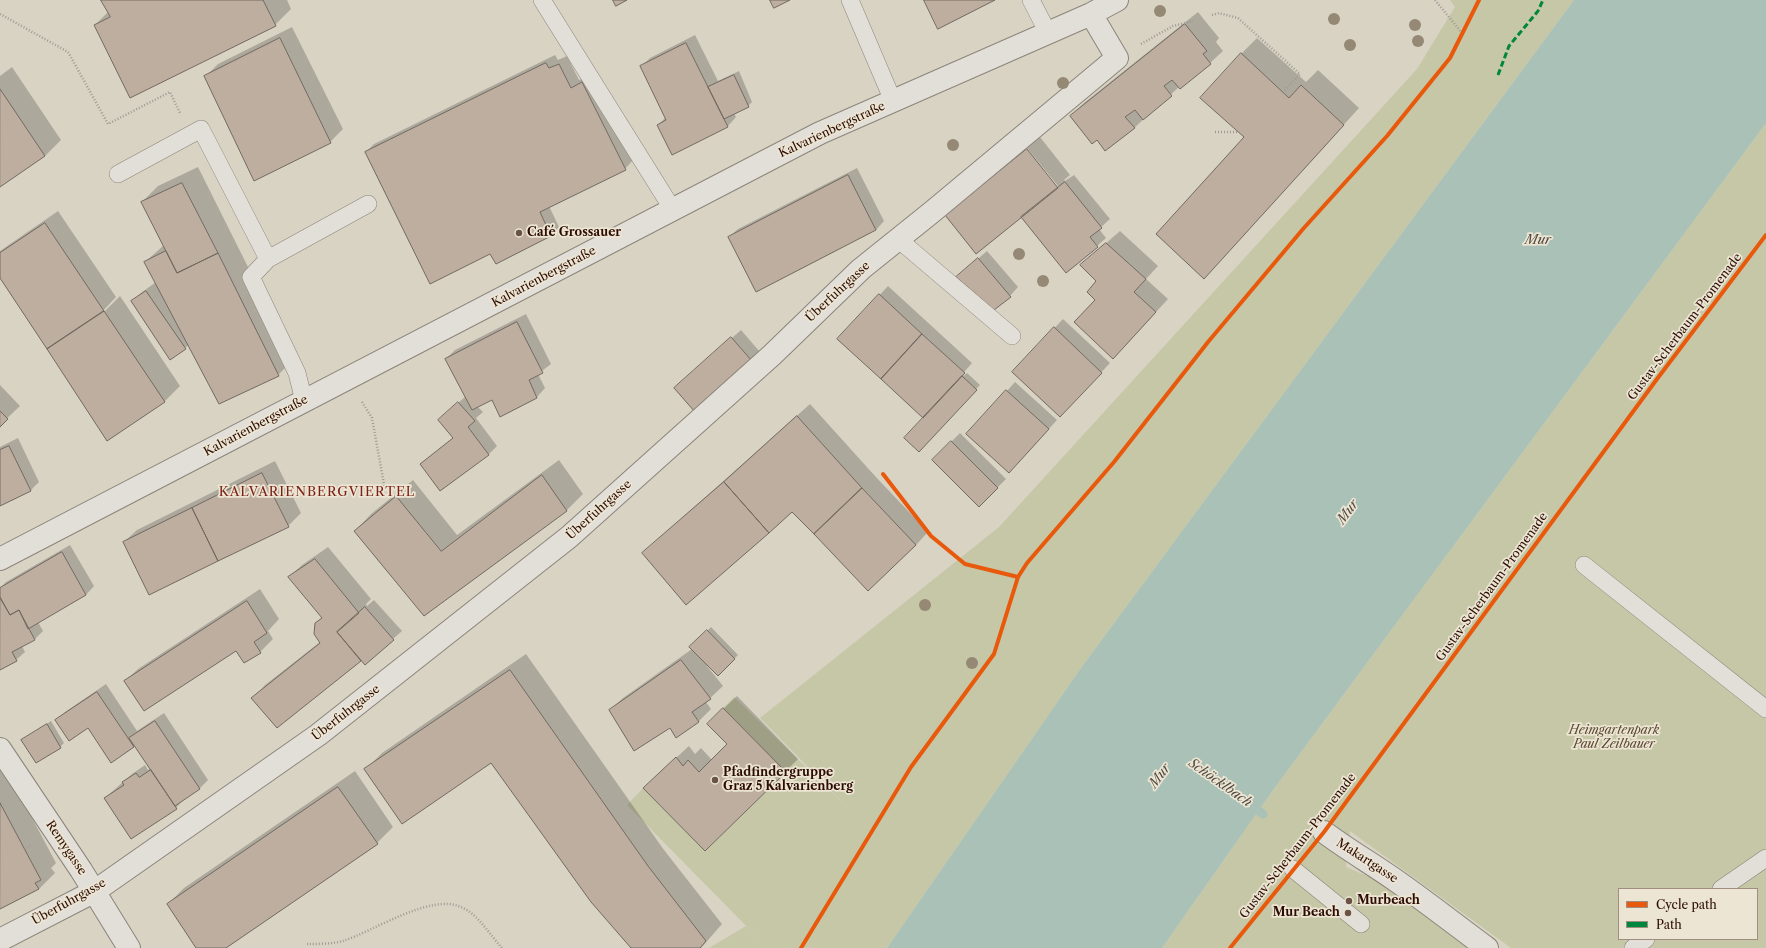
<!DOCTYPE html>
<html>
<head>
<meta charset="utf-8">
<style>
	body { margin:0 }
	#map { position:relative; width:1766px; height:948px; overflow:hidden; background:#d9d3c4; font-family:"Libre Caslon Text",serif }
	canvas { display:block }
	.legend { position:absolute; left:1618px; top:888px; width:140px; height:52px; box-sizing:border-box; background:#ece5d3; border:1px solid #9f8e7f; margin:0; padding:5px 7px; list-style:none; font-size:12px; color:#2c0c02 }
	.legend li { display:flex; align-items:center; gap:8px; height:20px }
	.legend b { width:20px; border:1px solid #9f8e7f }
</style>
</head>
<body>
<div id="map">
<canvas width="1766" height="948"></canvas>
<ul class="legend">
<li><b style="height:5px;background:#e8590c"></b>Cycle path</li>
<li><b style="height:5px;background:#00873e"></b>Path</li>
</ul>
</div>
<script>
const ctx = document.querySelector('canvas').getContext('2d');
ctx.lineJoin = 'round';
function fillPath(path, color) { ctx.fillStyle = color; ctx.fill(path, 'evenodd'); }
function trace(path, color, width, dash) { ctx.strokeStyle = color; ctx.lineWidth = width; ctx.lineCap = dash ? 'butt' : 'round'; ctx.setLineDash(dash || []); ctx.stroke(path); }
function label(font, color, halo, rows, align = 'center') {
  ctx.font = font + ' "Libre Caslon Text",serif'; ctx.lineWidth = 3.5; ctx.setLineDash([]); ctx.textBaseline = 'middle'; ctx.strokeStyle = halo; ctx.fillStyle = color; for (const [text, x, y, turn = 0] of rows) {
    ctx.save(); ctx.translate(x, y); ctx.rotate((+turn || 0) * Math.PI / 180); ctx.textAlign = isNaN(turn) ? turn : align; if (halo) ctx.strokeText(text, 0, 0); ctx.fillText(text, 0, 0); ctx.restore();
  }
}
fillPath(new Path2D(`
	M1450,0H1574L1081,668L887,948H709L746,926L761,941L627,805L643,788L705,851L786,772L723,708L734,697L846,806L760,718L999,527L1417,69L1455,7Z
	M1766,123V948H1511L1350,831L1346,867L1372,878L1393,891L1467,948H1162L1273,790ZM1619,889H1757V939H1619Z`), '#c6c7a6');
fillPath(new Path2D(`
	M1574,0H1766V123L1273,790L1162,948H887L1081,668Z`), '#a9c1b7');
fillPath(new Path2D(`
	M103,0H287L291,9L275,25H95L108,12Z
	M1198,12L1219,38L1216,42L1223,51L1210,63L1179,87L1134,128L1097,139L1071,116L1084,103Z
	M292,27L343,129L330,142L205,77L218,64Z
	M695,35L718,81L739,71L752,102L748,106L734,113L736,117L728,126L672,154L658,125L666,117L641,67L650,58Z
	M1257,38L1306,82L1318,70L1359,108L1220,261L1245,137L1241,54Z
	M555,55L558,60L567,56L579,80L591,74L633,160L625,169L549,206L559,227L551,235L491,252L366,152L374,144Z
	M12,67L61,140L45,156L0,186V76Z
	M1040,137L1070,175L1064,180L1065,181L1074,175L1110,219L1099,229L1106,238L1097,246L1022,216L959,202L1026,149L1057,188L1058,186L1027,148Z
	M198,167L294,359L278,375L189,345L185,348L132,301L141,293L156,282L145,262L164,245L142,202L158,186Z
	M857,168L884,221L876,230L729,237L738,229Z
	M58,211L116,297L100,314L101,315L120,296L180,386L164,402L0,276V251Z
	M1120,231L1158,266L1146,279L1168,299L1126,345L1097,299L1098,281L1081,265Z
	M987,251L1018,287L1010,296L966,269Z
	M888,286L972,363L959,378L960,379L967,373L980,385L919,450L928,414L839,339Z
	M526,314L551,364L538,374L545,388L537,397L501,415L492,398L477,406L483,412L476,418L497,446L488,455L421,464L454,437L448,412L466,396L446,359L455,350Z
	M1063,319L1110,363L1069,407L1013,372Z
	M741,330L760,352L752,360L684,380Z
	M1015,382L1057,420L1018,463L968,434Z
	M0,385L20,406L0,425Z
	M810,404L875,476L928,532L916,545L792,511L656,541Z
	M960,433L1006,479L979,506L933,460Z
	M18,438L39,482L31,490L0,505V447Z
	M559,460L583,494L567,510L425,615L355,531L371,514L413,480L457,535Z
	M275,461L301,513L288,526L124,542L137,530Z
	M70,545L94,586L86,595L38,622L43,631L34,640L22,646L25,652L16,660L0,669V588L6,582Z
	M328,547L371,599L366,604L367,606L374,600L402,631L393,639L361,659L277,726L253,698L265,685L320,642L316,624L322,617L289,577L302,565Z
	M260,589L279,619L268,631L273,639L260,652L237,650L125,681L138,669Z
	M711,627L738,655L718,675L708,665L707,666L723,686L706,702L711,709L698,722L670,727L610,710L623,698L692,649L691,647Z
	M526,654L664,850L722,924L701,948H633L492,762L366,769L382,753Z
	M106,684L137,731L164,713L208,780L200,788L184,799L176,808L105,798L132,774L145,765L148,770L151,768L135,745L133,747L88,726L57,720L65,712Z
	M737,696L798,759L705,850L657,775L689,746L695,754L701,748L712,760L728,744L721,711Z
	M51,721L64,743L60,747L22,740Z
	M0,762L14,784L56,863L51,868L55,873L39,889L0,907Z
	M355,771L393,827L377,843L225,948H198L168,904L184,888Z`), '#0003');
trace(new Path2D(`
	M1250,804L1263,814`), '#a9c1b7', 9);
const building = new Path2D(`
	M101,0H263L276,26L130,98L94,25L110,17Z
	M613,0H627L616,6Z
	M770,0H790L774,8Z
	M924,0H995L938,29Z
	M1185,24L1207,51L1203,54L1211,64L1180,89L1172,80L1164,86L1172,96L1143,120L1135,110L1125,117L1135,128L1105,151L1097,140L1092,144L1070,116Z
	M280,38L331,143L254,181L204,76Z
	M686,43L728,127L672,155L657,125L666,120L640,66Z
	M1241,53L1289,98L1301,85L1344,125L1204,279L1156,234L1244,137L1200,98Z
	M546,63L549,68L559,64L571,88L582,82L626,170L540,212L551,236L496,264L490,254L430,284L365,152Z
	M734,75L749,107L724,119L708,87Z
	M0,89L45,156L0,187Z
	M1027,149L1058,188L976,254L945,215Z
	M848,175L876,230L756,292L728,237Z
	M1065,182L1102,228L1090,237L1098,247L1066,273L1021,217Z
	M182,183L218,253L177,273L141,202Z
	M45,223L104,311L47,349L0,278V253Z
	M1106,243L1146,279L1134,292L1156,312L1113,359L1074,322L1095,300L1087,292L1096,281L1080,265Z
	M166,251L177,273L218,253L279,376L219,404L144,262Z
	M978,258L1011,297L994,310L956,277Z
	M146,291L186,349L170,360L131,301Z
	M879,294L922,334L881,379L837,339Z
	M104,311L165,402L107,441L47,349Z
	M517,322L543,373L529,380L537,398L500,417L492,400L472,410L445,359Z
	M1054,327L1102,373L1060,417L1012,372Z
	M922,334L965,373L923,418L881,379Z
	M731,337L752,361L695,412L674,388Z
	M962,376L977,390L919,452L904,438Z
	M1006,390L1049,429L1009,473L966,434Z
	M458,402L475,421L468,427L489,455L440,491L420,464L453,438L438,420Z
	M0,411L8,419L0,427Z
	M797,416L862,488L814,534L792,512L769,533L724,482Z
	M951,441L998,488L979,507L932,460Z
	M9,446L31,491L0,506V450Z
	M262,473L289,527L218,561L192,508Z
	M542,475L567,511L424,616L354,531L396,496L441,551Z
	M724,482L769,533L686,605L642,553Z
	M862,488L916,545L868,591L814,534Z
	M192,508L218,561L149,595L123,542Z
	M62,552L86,595L28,629L19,610L10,615L0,597V588Z
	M315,559L359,613L337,632L361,661L277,728L251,698L320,643L314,634L315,623L322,618L288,577Z
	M0,598L10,615L19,610L35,640L12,652L17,661L0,670Z
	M247,601L267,633L254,642L261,653L244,663L236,651L144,711L124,681Z
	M365,607L394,640L365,665L337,632Z
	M707,630L735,659L718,676L689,647Z
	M681,660L711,699L692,712L699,722L676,738L670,728L634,751L609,710Z
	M510,670L648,866L706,941L700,948H631L591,902L491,763L402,824L364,769Z
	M97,692L134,747L111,763L88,728L69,741L55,720Z
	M723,708L786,772L705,851L643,788L676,757L683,766L688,760L699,772L727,744L707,724Z
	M155,721L200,789L175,806L129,738Z
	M47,724L61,748L36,763L21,740Z
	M151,770L177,809L131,839L104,798L124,785L122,782L136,773L139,777Z
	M338,787L378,844L226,948H196L167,904Z
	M0,803L41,880L35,883L39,889L0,909Z`);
fillPath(building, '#beaea0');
trace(building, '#726961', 1);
const service = new Path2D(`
	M542,0L673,210
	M850,0L893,101
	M1031,0L1048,33
	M118,174L201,129L268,259
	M898,239L1012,336
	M304,401L297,373L251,277L268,259L368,204
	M1584,565L1766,709
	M1293,869L1361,924
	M1721,889L1766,858
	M1633,948L1646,939`);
const minor = new Path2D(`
	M0,559L820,133L1091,14L1117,0
	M0,749L81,870L129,948
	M1324,832C1348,850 1374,865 1398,882C1428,903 1457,926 1487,948
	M0,940L95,891L318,735L569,537L772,355L861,269L932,212L1117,58L1091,14`);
trace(service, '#8b847a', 18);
trace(minor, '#8b847a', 24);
trace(new Path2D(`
	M1435,0L1462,33
	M0,14L68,52L108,124L170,92L180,113
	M1212,15L1219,13L1238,18L1300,74L1283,92
	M1141,44L1173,26L1193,21
	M1215,132H1238
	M362,402L372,418L385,490
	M25,849L32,844
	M307,944C318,944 332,944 343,941C374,931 431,893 461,907C478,914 490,935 502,948`), '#9f9992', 2.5, [1, 2]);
trace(service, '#e2dfd8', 17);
trace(minor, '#e2dfd8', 22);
trace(new Path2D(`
	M1498,75L1509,46L1538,11L1543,0`), '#00873e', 3, [6, 3]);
trace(new Path2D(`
	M883,474L931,536L965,564L1018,577
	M801,948L911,767L994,654L1018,577L1027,563L1114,462L1208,342L1303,229L1387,136L1450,58L1479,0
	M1230,948L1324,832L1657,379L1766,235`), '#e8590c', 4);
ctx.fillStyle = '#958874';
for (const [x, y] of [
	[1160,11],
	[1334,19],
	[1415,25],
	[1418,41],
	[1350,45],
	[1063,83],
	[953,145],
	[1019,254],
	[1043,281],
	[925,605],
	[972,663]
]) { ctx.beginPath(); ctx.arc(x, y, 6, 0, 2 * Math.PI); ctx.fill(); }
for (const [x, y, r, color] of [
	[519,233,4,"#695246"],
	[715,780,4,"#695246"],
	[1349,901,4,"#695246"],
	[1348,913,4,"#695246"]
]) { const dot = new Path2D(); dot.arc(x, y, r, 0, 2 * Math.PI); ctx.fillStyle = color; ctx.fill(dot); trace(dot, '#ece5d3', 1.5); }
label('12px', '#2c0c02', '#ece5d3', [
	["Kalvarienbergstraße",832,130,-25],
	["Kalvarienbergstraße",544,277,-28],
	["Überfuhrgasse",838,292,-43],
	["Gustav-Scherbaum-Promenade",1685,327,-53],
	["Kalvarienbergstraße",256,426,-28],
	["Überfuhrgasse",599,510,-42],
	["Gustav-Scherbaum-Promenade",1492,587,-54],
	["Überfuhrgasse",346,713,-38],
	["Gustav-Scherbaum-Promenade",1298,846,-52],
	["Remygasse",66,848,56],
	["Makartgasse",1367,861,33],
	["Überfuhrgasse",69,902,-29]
]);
label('bold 12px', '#2c0c02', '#ece5d3', [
	["Café Grossauer",527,233],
	["Pfadfindergruppe",723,773],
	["Graz 5 Kalvarienberg",723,787],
	["Murbeach",1357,901],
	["Mur Beach",1340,913,"right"]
], 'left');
label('italic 12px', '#5d4a33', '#ece5d3', [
	["Heimgartenpark",1614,731],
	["Paul Zeilbauer",1614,745]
]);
label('italic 13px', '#514940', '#ece5d3', [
	["Mur",1538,240],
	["Mur",1348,512,-54],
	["Mur",1160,776,-54],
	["Schöcklbach",1220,783,35]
]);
ctx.letterSpacing = '1px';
label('13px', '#7a1f14', '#ece5d3', [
	["KALVARIENBERGVIERTEL",317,492]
]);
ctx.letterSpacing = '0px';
</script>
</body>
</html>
